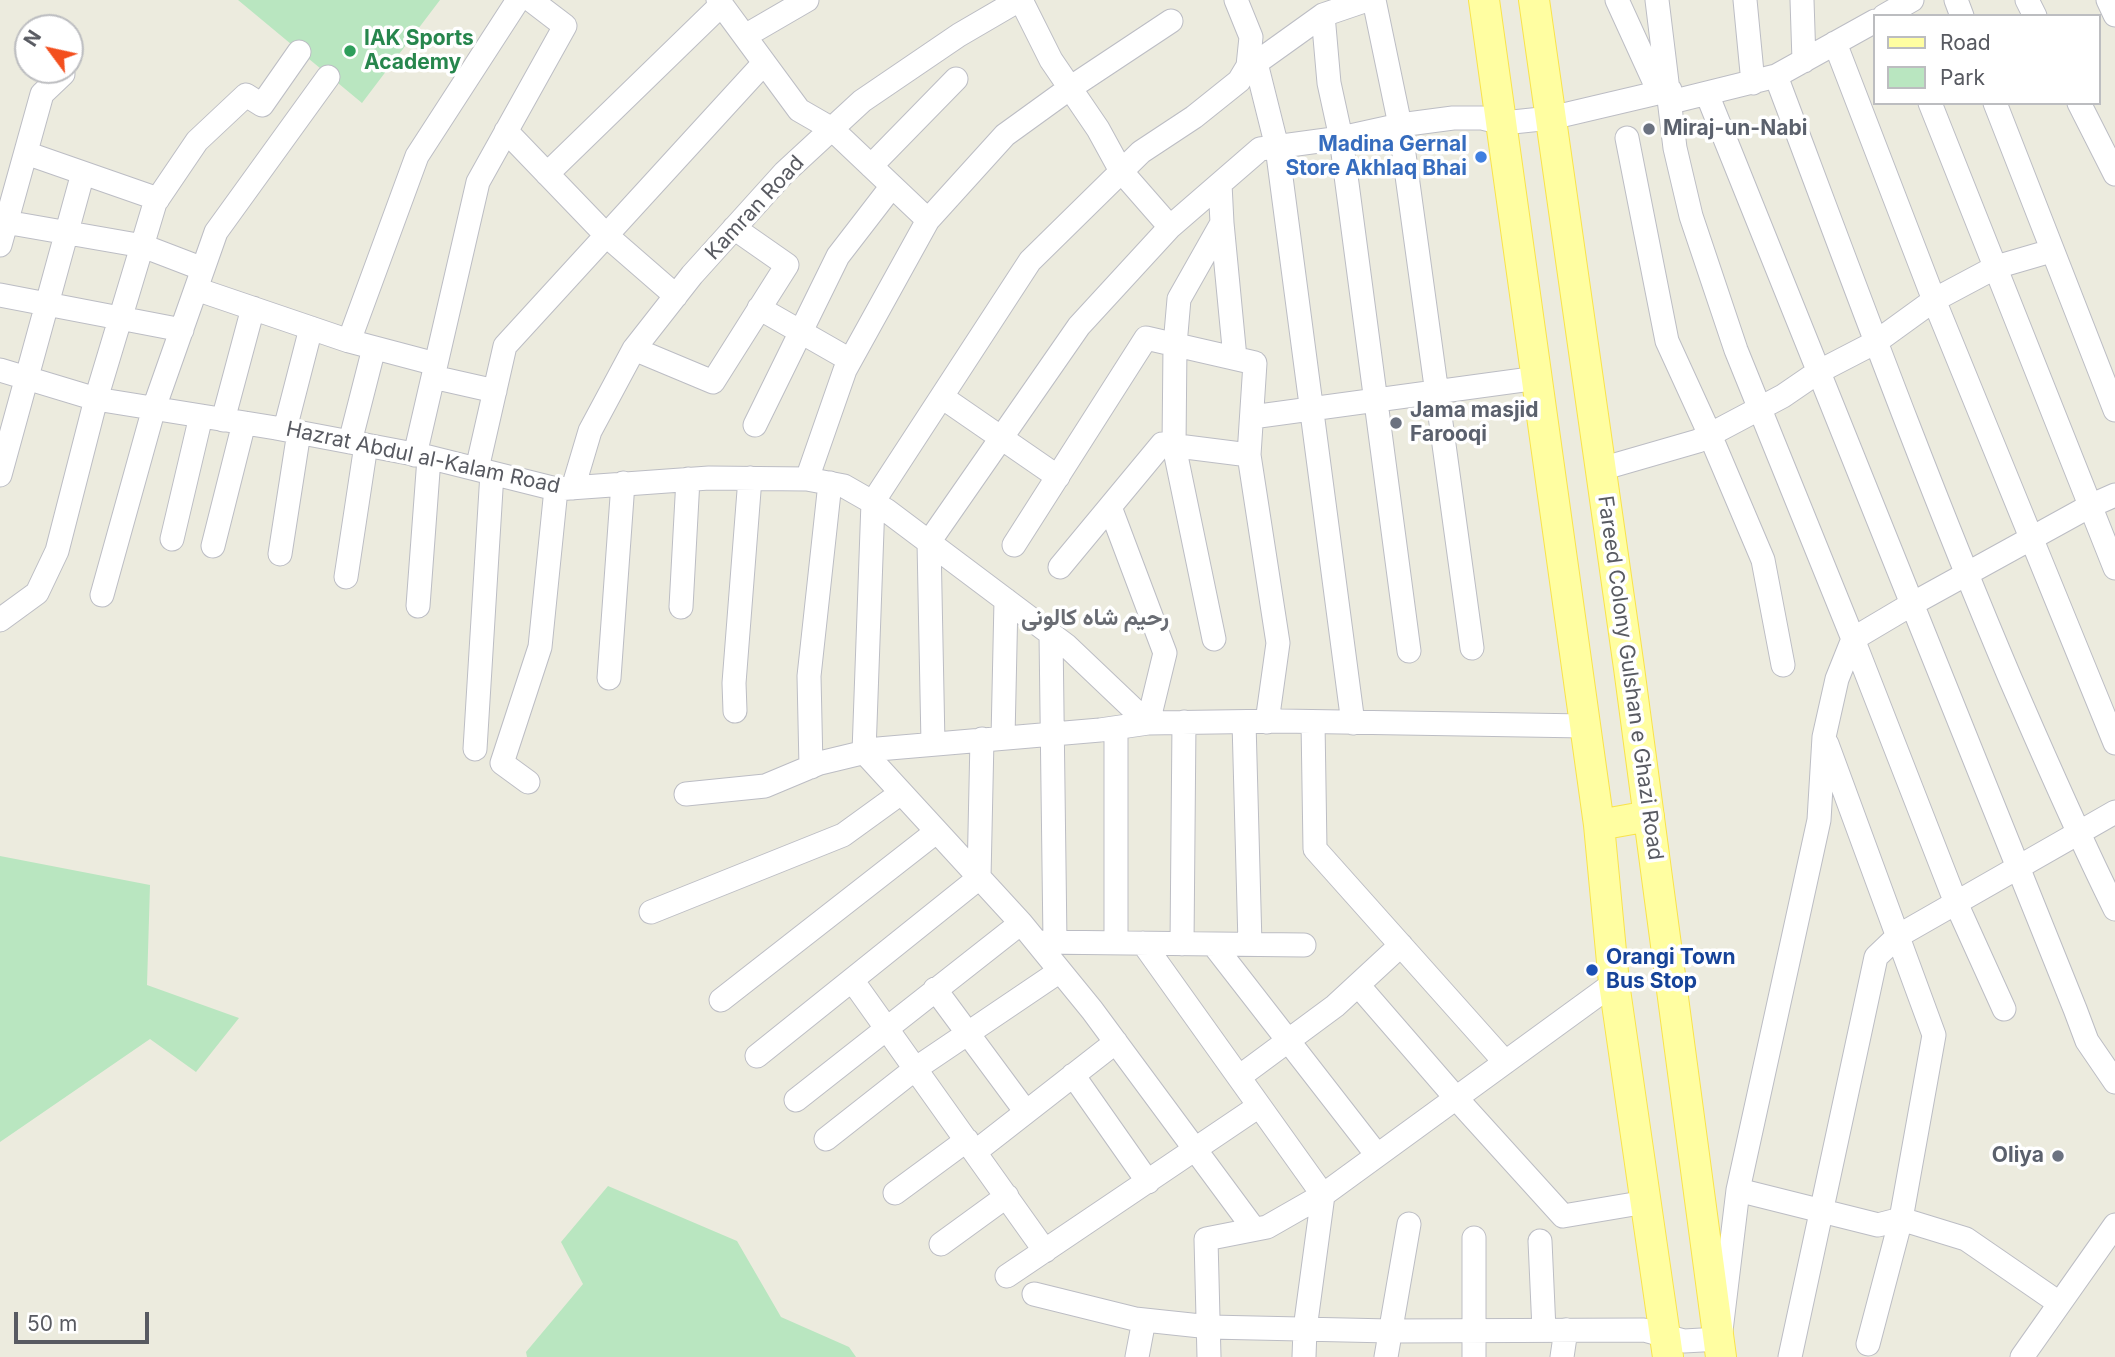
<!DOCTYPE html>
<html>
<head>
<meta charset="utf-8">
<style>
	body { margin:0 }
	#map { position:relative; width:2115px; height:1357px; overflow:hidden; background:#ecebde; font-family:Inter,sans-serif }
	canvas { display:block }
	.legend { position:absolute; left:1873px; top:14px; width:228px; height:91px; box-sizing:border-box; background:#fff; border:2px solid #bcbdc0; margin:0; padding:9px 12px; list-style:none; font-size:21px; color:#585a61 }
	.legend li { display:flex; align-items:center; gap:14px; height:35px }
	.legend b { width:35px; border:2px solid #bcbdc0 }
	.north { position:absolute; left:14px; top:14px; width:70px; height:70px; box-sizing:border-box; background:#fff; border:2px solid #bcbdc0; border-radius:50%; rotate:303deg; font-size:19px; font-weight:700; line-height:28px; text-align:center; color:#585a61 }
	.north::after { content:''; display:block; margin:auto; width:24px; height:32px; background:#f34f1e; clip-path:polygon(50% 0,100% 100%,50% 72%,0 100%) }
	.scale { position:absolute; left:14px; top:1312px; width:135px; height:32px; box-sizing:border-box; border:4px solid #585a61; border-top:0; padding-left:9px; font-size:21px; line-height:24px; white-space:nowrap; color:#585a61; -webkit-text-stroke:5px #fff; paint-order:stroke }
</style>
</head>
<body>
<div id="map">
<canvas width="2115" height="1357"></canvas>
<ul class="legend">
<li><b style="height:9px;background:#fffea1"></b>Road</li>
<li><b style="height:19px;background:#b9e6c0"></b>Park</li>
</ul>
<div class="north">N</div>
<div class="scale">50 m</div>
</div>
<script>
const ctx = document.querySelector('canvas').getContext('2d');
ctx.lineJoin = 'round';
function fillPath(path, color) { ctx.fillStyle = color; ctx.fill(path, 'evenodd'); }
function trace(path, color, width, dash) { ctx.strokeStyle = color; ctx.lineWidth = width; ctx.lineCap = dash ? 'butt' : 'round'; ctx.setLineDash(dash || []); ctx.stroke(path); }
function label(font, color, halo, rows, align = 'center') {
  ctx.font = font + ' Inter,Vazirmatn,sans-serif'; ctx.lineWidth = 7; ctx.setLineDash([]); ctx.textBaseline = 'middle'; ctx.strokeStyle = halo; ctx.fillStyle = color; for (const [text, x, y, turn = 0] of rows) {
    ctx.save(); ctx.translate(x, y); ctx.rotate((+turn || 0) * Math.PI / 180); ctx.textAlign = isNaN(turn) ? turn : align; if (halo) ctx.strokeText(text, 0, 0); ctx.fillText(text, 0, 0); ctx.restore();
  }
}
fillPath(new Path2D(`
	M238,0H440L362,103Z
	M0,856L150,885L147,985L239,1018L196,1072L150,1039L0,1142Z
	M608,1186L737,1241L781,1317L849,1347L856,1357H527L526,1352L583,1284L561,1242Z`), '#b9e6c0');
const minor = new Path2D(`
	M718,0L799,110L832,129L928,220
	M1021,0L1051,60L1098,129L1121,171L1170,227
	M1236,0L1251,37L1248,66L1239,81L1194,117L1141,152L1030,261L873,502L864,752L1021,923L1092,1010L1254,1229
	M1374,0L1400,125L1472,648
	M1617,0L1659,92
	M1745,0L1753,83
	M1802,0L1804,61
	M1956,0L1962,16
	M2027,0L2035,16
	M2108,0L2115,15
	M1323,15L1329,83L1341,138L1409,651
	M1884,16L1912,0
	M745,36L807,0
	M1835,43L1934,300L2115,743
	M1250,58L1256,63L1277,147L1353,723
	M1256,63L1323,15L1367,0
	M1776,76C1852,278 1926,480 2010,678C2044,756 2077,833 2115,909
	M1707,94L2075,1009L2087,1041L2115,1082
	M1671,102L1776,76L1875,21
	M1930,103L2115,568
	M1995,103L2115,410
	M2079,103L2115,174
	M506,131L607,236L676,296
	M1627,138L1667,341L1710,435L1763,560L1783,665
	M26,153L158,199
	M871,166L956,79
	M547,174L721,5
	M0,221L143,246L203,269
	M1222,223L1235,358
	M0,245L42,94L63,74
	M196,289L349,341L436,364
	M0,295L182,330
	M759,308L850,360
	M349,341L417,156L518,0
	M634,349L713,382L787,265L734,228
	M0,370L96,399L276,428L424,456L556,489L709,478L807,479L844,486L886,510L1067,646L1148,723
	M433,377L495,391
	M942,397L1058,477
	M1252,417L1538,378
	M223,420L253,308
	M755,425L838,256L892,186
	M285,429L311,328
	M350,442L374,348
	M415,455L478,182L565,26L531,0
	M477,469L505,346L764,63
	M1601,469L1698,441L1783,396L1818,372L1876,342L1934,300L1996,267L2051,251
	M0,475L83,173
	M807,479L845,370L928,220L1005,135L1070,88L1171,21
	M573,488L590,431L634,349L692,275L784,173L862,101L959,35L1019,0
	M1110,507L1165,653L1148,723
	M172,539L201,416
	M1014,545L1146,338L1255,363L1249,455L1278,643L1267,722
	M213,546L244,423
	M280,554L299,432
	M1060,567L1162,444L1249,455
	M346,577L366,445
	M102,595L154,408L216,232L328,77
	M418,606L429,458
	M681,607L688,479
	M0,620L37,593L57,551L96,399L155,203L197,141L246,95L262,105L299,52
	M1051,634L1055,942
	M1214,639L1174,446L1175,345L1179,299L1222,223L1220,184
	M609,678L623,483
	M735,711L734,683L750,478
	M1244,722L1250,944
	M1313,722L1315,849L1505,1062
	M1003,738L1006,600
	M933,744L929,542L1079,326L1170,227L1260,149L1341,138L1400,125L1453,118H1482L1503,123L1551,118L1670,90
	M1827,744L1934,1035L1901,1219L1868,1344
	M475,749L492,473
	M811,767L809,676L830,483
	M528,782L502,763L540,647L556,489
	M686,794L765,786L820,763L878,749L1100,730L1148,723L1281,721L1585,726
	M651,912L843,835L901,793
	M1040,942L1304,945
	M1116,943V728
	M1143,943L1323,1195L1305,1329L1304,1357
	M1182,944L1184,722
	M1213,944L1377,1155
	M852,980L1045,1251
	M1358,985L1456,1098L1563,1216L1646,1202
	M935,989L1026,1112
	M721,1000L936,832
	M2004,1009L1956,903L1853,639L1912,604L2090,506L2115,495
	M757,1056L979,878L982,739
	M1073,1075L1148,1182
	M1239,1077L1335,1006L1401,945
	M796,1100L1021,923
	M826,1139L915,1069L1060,971
	M975,1152L1116,1042
	M1738,1190L1878,1225L1901,1219L1966,1239L2059,1303
	M895,1193L967,1140
	M1474,1238V1357
	M1540,1241L1544,1330
	M941,1244L1007,1196
	M1007,1276L1259,1106
	M1034,1294L1135,1319L1210,1327L1390,1331L1644,1330L1684,1341L1720,1339L1738,1190L1819,820L1824,737L1837,679L1853,639L1736,350L1691,216L1675,148L1657,0
	M1137,1357L1144,1320
	M1209,1357L1206,1239L1267,1227L1323,1195L1614,983
	M1386,1357L1409,1224
	M1562,1357L1566,1330
	M1790,1357L1876,957L1898,936L2115,812
	M2022,1357L2115,1225`);
const major = new Path2D(`
	M1484,0L1599,825L1614,983L1668,1357
	M1534,0L1629,668L1721,1357
	M1599,825L1649,816`);
trace(minor, '#bcbdc4', 25);
trace(major, '#f9e34b', 32);
trace(minor, '#fff', 23);
trace(major, '#fffea1', 30);
for (const [x, y, r, color] of [
	[350,51,7,"#2e9e5b"],
	[1649,129,7,"#6b7280"],
	[1481,157,7,"#3f7fe0"],
	[1396,423,7,"#6b7280"],
	[1592,970,7,"#1a4fb4"],
	[2058,1156,7,"#6b7280"]
]) { const dot = new Path2D(); dot.arc(x, y, r, 0, 2 * Math.PI); ctx.fillStyle = color; ctx.fill(dot); trace(dot, '#fff', 2.5); }
label('bold 21px', '#27864d', '#fff', [
	["IAK Sports",364,39],
	["Academy",364,63]
], 'left');
label('bold 21px', '#5b616d', '#fff', [
	["Miraj-un-Nabi",1663,129],
	["Jama masjid",1410,411],
	["Farooqi",1410,435],
	["Oliya",2044,1156,"right"]
], 'left');
label('bold 21px', '#366cbe', '#fff', [
	["Madina Gernal",1467,145],
	["Store Akhlaq Bhai",1467,169]
], 'right');
label('21px', '#585a61', '#fff', [
	["Kamran Road",755,208,-47],
	["Hazrat Abdul al-Kalam Road",423,458,12],
	["Fareed Colony Gulshan e Ghazi Road",1630,678,82]
]);
label('bold 21px', '#164399', '#fff', [
	["Orangi Town",1606,958],
	["Bus Stop",1606,982]
], 'left');
label('bold 23px', '#696c73', '#fff', [
	["رحیم شاہ کالونی",1095,618]
]);
</script>
</body>
</html>
